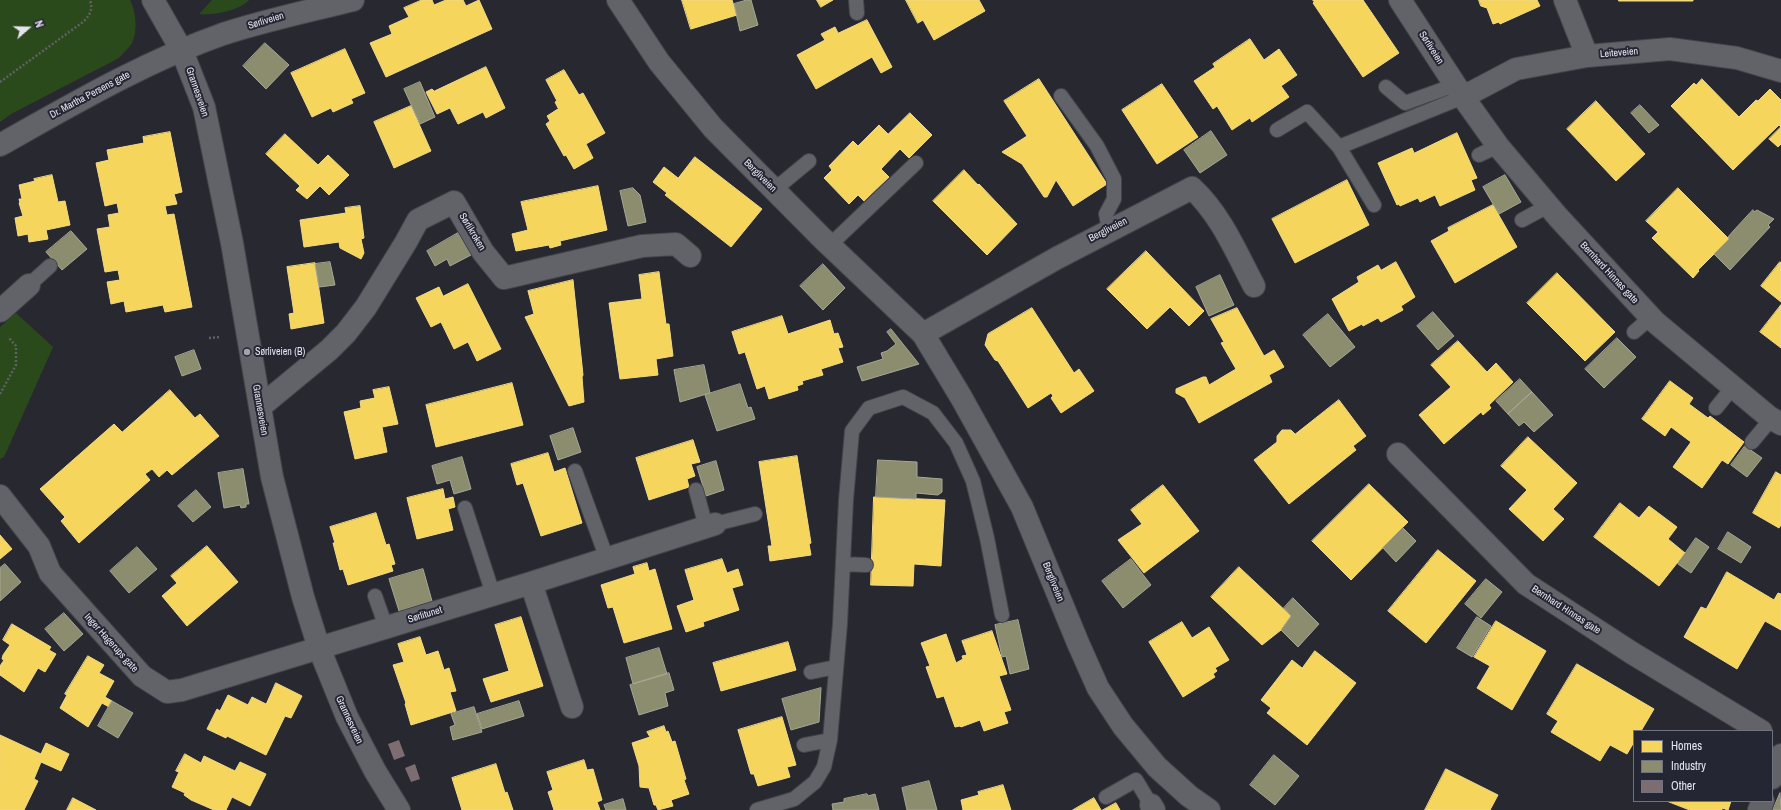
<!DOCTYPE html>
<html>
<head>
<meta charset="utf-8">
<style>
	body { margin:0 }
	#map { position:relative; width:1781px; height:810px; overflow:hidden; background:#282930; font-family:"Archivo Narrow",sans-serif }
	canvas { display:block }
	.legend { position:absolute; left:1633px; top:730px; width:140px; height:72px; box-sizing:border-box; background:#252634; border:1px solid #71727f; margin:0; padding:5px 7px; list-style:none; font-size:12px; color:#e4e5ef }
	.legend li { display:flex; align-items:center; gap:8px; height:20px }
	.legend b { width:20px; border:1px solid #71727f }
	.north { position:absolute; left:8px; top:8px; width:40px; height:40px; -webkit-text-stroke:3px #252634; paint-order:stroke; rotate:70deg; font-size:11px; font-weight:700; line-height:16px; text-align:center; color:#e4e5ef }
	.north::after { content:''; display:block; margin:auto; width:14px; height:18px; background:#e4e5ef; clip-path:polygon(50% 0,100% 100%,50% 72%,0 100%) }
</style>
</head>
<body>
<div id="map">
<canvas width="1781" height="810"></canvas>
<ul class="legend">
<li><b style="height:11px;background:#f6d55c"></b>Homes</li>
<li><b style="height:11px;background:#8c8c6e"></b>Industry</li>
<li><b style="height:11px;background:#7d6d70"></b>Other</li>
</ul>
<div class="north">N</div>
</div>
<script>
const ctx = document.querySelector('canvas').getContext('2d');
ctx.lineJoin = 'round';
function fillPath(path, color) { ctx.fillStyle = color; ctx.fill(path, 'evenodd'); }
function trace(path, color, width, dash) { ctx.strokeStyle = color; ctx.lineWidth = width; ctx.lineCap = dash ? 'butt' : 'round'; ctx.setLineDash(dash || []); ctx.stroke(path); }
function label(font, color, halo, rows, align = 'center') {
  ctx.font = font + ' "Archivo Narrow",sans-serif'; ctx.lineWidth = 4; ctx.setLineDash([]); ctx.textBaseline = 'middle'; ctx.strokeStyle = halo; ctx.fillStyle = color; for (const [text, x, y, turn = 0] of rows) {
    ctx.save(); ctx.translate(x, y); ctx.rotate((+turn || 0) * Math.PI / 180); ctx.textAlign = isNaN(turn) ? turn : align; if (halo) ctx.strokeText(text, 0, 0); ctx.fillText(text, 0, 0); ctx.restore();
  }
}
fillPath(new Path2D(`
	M0,0H130C136,12 138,30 132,43C129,48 123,53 119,58L11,114L0,122Z
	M212,0H249C241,10 212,16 199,14Z
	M16,313L53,347L4,457L0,459V327Z`), '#2b4a1b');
const homes = new Path2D(`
	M422,0H432L434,5L446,0H463L466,6L479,0L492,29L386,77L370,43L392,34L389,26L409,17L404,8Z
	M682,0H732L737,15L691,29Z
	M817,0H833L821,7Z
	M906,0H979L985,11L934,40L923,20L918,23Z
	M1313,0H1363L1399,53L1363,77L1313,3L1314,2Z
	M1479,0H1537L1540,6L1500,24L1499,22L1493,24L1487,8L1481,6Z
	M1619,0H1693V1H1619Z
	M867,20L892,67L881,73L872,57L816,89L797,55L825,40L821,34L835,27L838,33Z
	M1250,39L1264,60L1279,49L1297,75L1281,86L1289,97L1252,122L1250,118L1232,130L1217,106L1213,109L1194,81L1215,67L1213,64Z
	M345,49L365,93L351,99L353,103L333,112L331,108L312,117L291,73Z
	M486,67L505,108L486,118L483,112L458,124L450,108L437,114L426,92L432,89L434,91Z
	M564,70L579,95L583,93L605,133L586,144L593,158L574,169L566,155L564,156L546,124L550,121L547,116L561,107L558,108L555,102L557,101L546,80Z
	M1039,79L1107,184L1073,206L1056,180L1047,197H1044L1022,164L1002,152L1027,136L1004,101Z
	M1702,79L1739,117L1756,100L1758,101L1770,89L1781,100V127L1779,125L1733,170L1671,106L1694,83L1696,85Z
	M1162,84L1198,137L1157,164L1122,110Z
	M1596,101L1645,154L1616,181L1567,129Z
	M411,106L431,151L394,168L374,122Z
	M910,113L932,135L909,158L900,149L881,169L889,177L864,201L858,195L849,204L824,178L832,170L829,166L853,141L858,146L879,125L888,134Z
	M1781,127V144L1778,147L1769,139Z
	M170,132L182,192L174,194L177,204L165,206L167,215L174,214L192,307L165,312L163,305L126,312L124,301L111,304L107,282L120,280L118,270L105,272L97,229L110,227L108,215L119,213L117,203L105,206L96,163L109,160L107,150L144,143L143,137Z
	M1457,133L1477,178L1471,180L1475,190L1440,206L1435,195L1420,202L1418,198L1400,206L1399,204L1397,205L1378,163L1412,148L1414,153Z
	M285,134L318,165L328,155L349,175L329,195L320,186L307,199L296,190L300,186L266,154Z
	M695,157L762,209L731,247L665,195L667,193L653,182L664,167L678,178Z
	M964,170L978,185L979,184L1017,224L987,255L933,201Z
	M52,175L58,202L65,201L70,225L46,230L48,239L29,242L28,234L18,236L15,218L23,216L19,203H20L19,199H22L19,185L35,181L34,179Z
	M1347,180L1369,225L1295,263L1272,219Z
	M598,186L607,230L560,241L561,245L550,248L549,245L516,251L512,234L528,230L521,202Z
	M1678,188L1729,239L1698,270L1699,271L1693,278L1652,238L1658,232L1646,221Z
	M1493,205L1517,247L1455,283L1431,241L1449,231L1448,228Z
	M360,206L364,238L361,239L364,253L361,259L340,248L339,242L304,247L300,220L346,213L345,208Z
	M1146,251L1204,311L1189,326L1170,307L1147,329L1107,289Z
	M1396,262L1415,297L1401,306L1403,310L1381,322L1378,318L1363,326L1362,324L1349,331L1332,299L1359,282L1357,277L1378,265L1381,270Z
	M1780,262L1781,263V302L1761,286Z
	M315,263L324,323L291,329L289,314L294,313L287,267Z
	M659,272L666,324H669L673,356L656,359L658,375L620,379L609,303L642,299L639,275Z
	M1557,273L1615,332L1585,361L1527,303Z
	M573,280L583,375L582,377L584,402L569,406L525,317L534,314L528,291Z
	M468,284L501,349L477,361L468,342L454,349L441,322L431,327L416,298L439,287L443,296Z
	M1781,305V348L1760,332Z
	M1032,308L1074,373L1079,369L1094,391L1061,413L1051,398L1053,396L1051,393L1028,408L998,361L995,360L985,345L988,334Z
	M1237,308L1264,356L1274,350L1284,367L1269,375L1272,382L1199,423L1185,398L1176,393V389L1203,377H1206L1209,385L1236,369L1221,343L1224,342L1211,319Z
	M782,316L788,334L830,320L834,334L838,333L843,347L838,348L843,362L821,369L823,375L802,381L803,384L797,386L798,390L769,399L765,386L757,389L745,352L739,354L732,332Z
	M1458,341L1487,372L1496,363L1513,382L1489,405L1491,408L1483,415L1481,412L1444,444L1419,415L1451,387L1431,365Z
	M1670,381L1693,398L1689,404L1708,418L1710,416L1744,442L1728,464L1722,460L1702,488L1673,467L1691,442L1671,427L1665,436L1642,419Z
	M512,383L523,425L436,447L426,405Z
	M389,387L398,424L382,427L387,452L355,459L344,412L361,408L360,401L375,398L373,390Z
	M170,390L195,418L200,414L219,436L172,475L167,470L159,477L152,469L145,474L150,480L79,543L61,521L65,517L40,489L114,424L122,432Z
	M1339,400L1366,436L1353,446L1356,450L1289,504L1254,460L1277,442V436L1282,430H1291L1295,434Z
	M1528,437L1577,483L1553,509L1564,519L1543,541L1509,509L1527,490L1501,466Z
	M693,440L700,462L691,464L695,476L687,479L689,487L649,500L636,458Z
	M548,453L554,472L565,468L582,523L541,536L523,483L517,485L511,464Z
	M797,456L811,543L809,544L811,555L770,561L768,546H772L759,462Z
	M1776,472L1781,475V525L1779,528L1753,513Z
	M1369,484L1408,522L1351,580L1312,541Z
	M1163,485L1199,531L1144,573L1118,540L1142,524L1131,510Z
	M443,489L445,499L453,497L455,507L448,509L453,530L417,539L407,498Z
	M874,497L945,500L941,566L914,564L913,586L871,585Z
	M1620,503L1639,518L1649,506L1677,527L1668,539L1685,553L1659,586L1594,537Z
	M376,513L386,545L389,544L395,564L391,565L393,571L348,585L343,569L340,570L333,543H335L330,527Z
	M0,535L12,549L0,559Z
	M207,546L238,582L187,626L162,596L177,583L171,576Z
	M1438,550L1476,581L1426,643L1388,611Z
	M722,559L727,573L738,569L743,585L732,588L739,610L703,622L704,626L686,632L677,606L694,600L685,570Z
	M647,563L649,571L655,569L672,629L624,643L613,607L608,608L601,585L635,574L633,567Z
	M1239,567L1291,616L1281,630L1262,645L1211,597Z
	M1727,572L1774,600L1778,593L1781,594V630L1765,621L1737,669L1684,637L1701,607L1706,609Z
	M521,617L543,686L491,702L483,679L509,671L495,625Z
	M1496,621L1546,651L1512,710L1477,688L1490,666L1474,657Z
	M1182,622L1192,638L1209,627L1229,660L1215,668L1217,671L1213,674L1215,677L1183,697L1149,642Z
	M12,624L51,647L49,650L56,654L45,672L38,668L24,692L0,675V666L4,660L2,659L3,655L10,645L3,640Z
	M992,631L1007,674L999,676L1011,710L1004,712L1008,723L984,731L980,720L961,727L960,726L955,727L944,696L937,698L926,667L930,666L921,643L946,634L956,663L963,659L962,656L967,655L962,641Z
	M420,637L426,655L438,651L444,670L449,668L456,691L450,692L456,711L411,725L405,704L406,703L393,665L404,662L398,644Z
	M788,642L796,670L721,691L713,663Z
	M1315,651L1356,683L1307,745L1267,713L1271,708L1261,700L1292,660L1302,668Z
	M88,656L104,665L99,673L114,681L105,697L112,701L109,707L102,703L88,727L60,708L67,695L65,694Z
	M1577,664L1654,709L1641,731H1634V742L1627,754L1610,745L1600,761L1551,732L1558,721L1547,714Z
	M276,683L302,696L291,718L285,716L266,755L227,736L226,738L207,729L217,709L220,711L228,695L248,705L252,697L266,704Z
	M782,717L796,765L787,767L790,777L758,786L754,774H751L738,730Z
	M664,726L666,732L668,731L672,742L675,741L686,779L684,780L689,794L671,800L673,806L658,810L656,805H654L649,788L640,787L639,766L632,743L650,737L647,732Z
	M0,735L41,754L46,743L69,754L61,771L41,762L34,779L38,781L24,810H0Z
	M185,754L201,763L204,756L235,771L240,762L266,774L250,806L232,797L226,810H214L191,800L184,795L185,793L172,787L179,772L176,771Z
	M584,760L587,770L593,769L602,800L597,802L600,810H554L548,792L553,790L547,772Z
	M496,764L505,793L507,792L513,810H462L452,778Z
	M1446,769L1498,795L1490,810H1425Z
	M1003,785L1011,810H963L961,800L979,795L978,792Z
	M73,798L96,810H67Z
	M1094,798L1101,810H1073Z
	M1667,801H1731L1728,810L1722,808V810H1690Z
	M1116,803L1120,810H1103Z`);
fillPath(homes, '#f6d55c');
trace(homes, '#f1da88', 1);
const industry = new Path2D(`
	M747,0H751L758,25L740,31L734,4Z
	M265,43L289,65L266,89L243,66Z
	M420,82L435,117L420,124L404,89Z
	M1640,105L1659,125L1649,133L1631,113Z
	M1211,131L1227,155L1200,173L1184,150Z
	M1505,175L1521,202L1499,214L1483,187Z
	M633,188L640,195L646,222L628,226L620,191Z
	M1753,210L1754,212L1757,210L1774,219L1768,225L1770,227L1730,270L1714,254L1729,239L1728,237L1735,229Z
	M71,231L87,249L62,270L46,252Z
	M458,233L471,255L450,266L447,259L435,266L427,251Z
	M330,262L335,285L319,287L315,264Z
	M823,264L845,288L823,310L800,286Z
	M1220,275L1234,305L1209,316L1196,287Z
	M1433,312L1454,336L1438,350L1417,326Z
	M1328,314L1355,347L1330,367L1303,335Z
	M891,329L919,364L862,381L857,367L883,359L881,353L887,351L896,344L887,332Z
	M1617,338L1636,357L1604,388L1585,369Z
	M194,350L201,369L182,376L175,357Z
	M704,365L710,393L680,402L674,370Z
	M1520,379L1532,392L1508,414L1496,401Z
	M740,384L748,408L751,407L755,419L717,431L705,395Z
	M1532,392L1553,415L1534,432L1524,422L1519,426L1508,414Z
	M573,428L581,452L558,460L550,436Z
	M1745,446L1762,458L1747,477L1731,465Z
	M462,457L471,489L454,494L450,480L437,484L432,466Z
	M878,460L917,462V477L942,479V492L938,495L916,493V499L876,497Z
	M716,461L724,490L706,496L697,467Z
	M243,469L249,504H246V507L241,508L240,505L224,508L218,473Z
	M196,490L211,507L193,522L178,506Z
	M1403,528L1416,541L1396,562L1383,548Z
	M1728,532L1751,547L1741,563L1718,549Z
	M1696,538L1709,547L1691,573L1678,564Z
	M137,547L157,569L129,593L110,571Z
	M1131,559L1151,585L1123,608L1102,581Z
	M5,564L21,582L0,601V568Z
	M423,569L432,601L399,611L389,579Z
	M1486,579L1502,592L1481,618L1465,604Z
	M1293,598L1319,624L1298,647L1281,630L1291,616L1284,608Z
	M64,613L83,634L64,651L45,629Z
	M1477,617L1491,626L1472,657L1457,648Z
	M1018,620L1029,669L1010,674L1006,656L1002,657L995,625Z
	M659,648L667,674L633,684L626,658Z
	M669,673L674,690L665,693L668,706L639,715L630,685Z
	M821,688L819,722L791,730L782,699Z
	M112,701L133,713L118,738L98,726Z
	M519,701L524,716L482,729L477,714Z
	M474,707L482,732L453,740L450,727L455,725L451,714Z
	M1274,755L1299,776L1275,805L1250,785Z
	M929,781L937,810H907L902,788Z
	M1780,793L1781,810H1773Z
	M867,794L868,796L875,794L879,810H833L832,804L844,802V799Z
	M623,799L626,810H606L604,805Z`);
fillPath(industry, '#8c8c6e');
trace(industry, '#a6a795', 1);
fillPath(new Path2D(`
	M399,740L405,756L394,760L388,744Z
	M415,764L420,779L411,782L405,768Z`), '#7d6d70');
const service = new Path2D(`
	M856,0L857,13
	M1386,87L1405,103L1455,85
	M1061,96L1097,146L1114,179V199L1106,214L1109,229
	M1277,130L1307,112L1339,147L1374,205
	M1339,147L1463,97
	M1479,155L1498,146
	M774,190L809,161
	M1522,220L1548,206
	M830,245L916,163
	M29,285L50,266
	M1634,332L1650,318
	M1716,408L1733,387
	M1752,442L1772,418
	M575,471L607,559
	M696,490L706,527
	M465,508L493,594
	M715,524L755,514
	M843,564L866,565
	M375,596L386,627
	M811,672L836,667
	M804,745L830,740
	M1106,797L1136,780L1151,805
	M757,810L794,799L815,782L824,767L830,740L840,624L846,500L852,431L869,408L903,397L933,413L956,443L973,481L987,538L1002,615`);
const minor = new Path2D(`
	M153,0L182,51L204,107L232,243L272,477L303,597L319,648L347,717L375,771L399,810
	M618,0L659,62L713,128L822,238L923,334L961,397L1022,507L1078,643L1098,688L1123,726L1157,767L1189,796L1209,810
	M1400,0L1463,97L1498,146L1558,217L1655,322L1769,417L1781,424
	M1565,0L1587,56
	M1463,97L1516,69L1587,56L1670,49L1737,58L1781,71
	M0,145C73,104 144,62 223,34C266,20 309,11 353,0
	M0,311L29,285
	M923,334L1057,258L1192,188C1221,215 1236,252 1254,286
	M260,407L329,350L346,333L366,307L406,242L418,220L454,202L483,252L504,278L642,246L676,244L690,256
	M1398,454L1526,584L1632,653L1761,731
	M0,496L39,546L50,573L142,676L167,692L182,690L531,583L572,707
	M531,583L715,524
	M1772,778L1781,755
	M1151,805L1154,810
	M1759,810L1763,801`);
trace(service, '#44454b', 16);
trace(minor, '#44454b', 24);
trace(new Path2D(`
	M0,82L83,22C90,15 93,10 90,0
	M209,338L221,337
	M0,394L16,365V346L8,337`), '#606167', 2.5, [2, 2]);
trace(service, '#626369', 14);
trace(minor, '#626369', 22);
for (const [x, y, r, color] of [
	[247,352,4,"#a2a3ac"]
]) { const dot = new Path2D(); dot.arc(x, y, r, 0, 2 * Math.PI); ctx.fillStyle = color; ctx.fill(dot); trace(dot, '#252634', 1.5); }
label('10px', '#e4e5ef', '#252634', [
	["Sørliveien",266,21,-17],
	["Sørliveien",1431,48,57],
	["Leiteveien",1619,53,-5],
	["Grannesveien",197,92,71],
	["Dr. Martha Persens gate",90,95,-28],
	["Bergliveien",760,176,45],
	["Bergliveien",1108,230,-27],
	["Sørlikroken",472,232,59],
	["Bernhard Hinnas gate",1609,273,47],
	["Grannesveien",260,410,80],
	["Bergliveien",1053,582,68],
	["Bernhard Hinnas gate",1566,610,33],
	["Sørlitunet",425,615,-17],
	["Inger Hagerups gate",111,643,48],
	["Grannesveien",349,720,65]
]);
label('10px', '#e4e5ef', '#252634', [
	["Sørliveien (B)",255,352]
], 'left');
</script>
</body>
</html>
